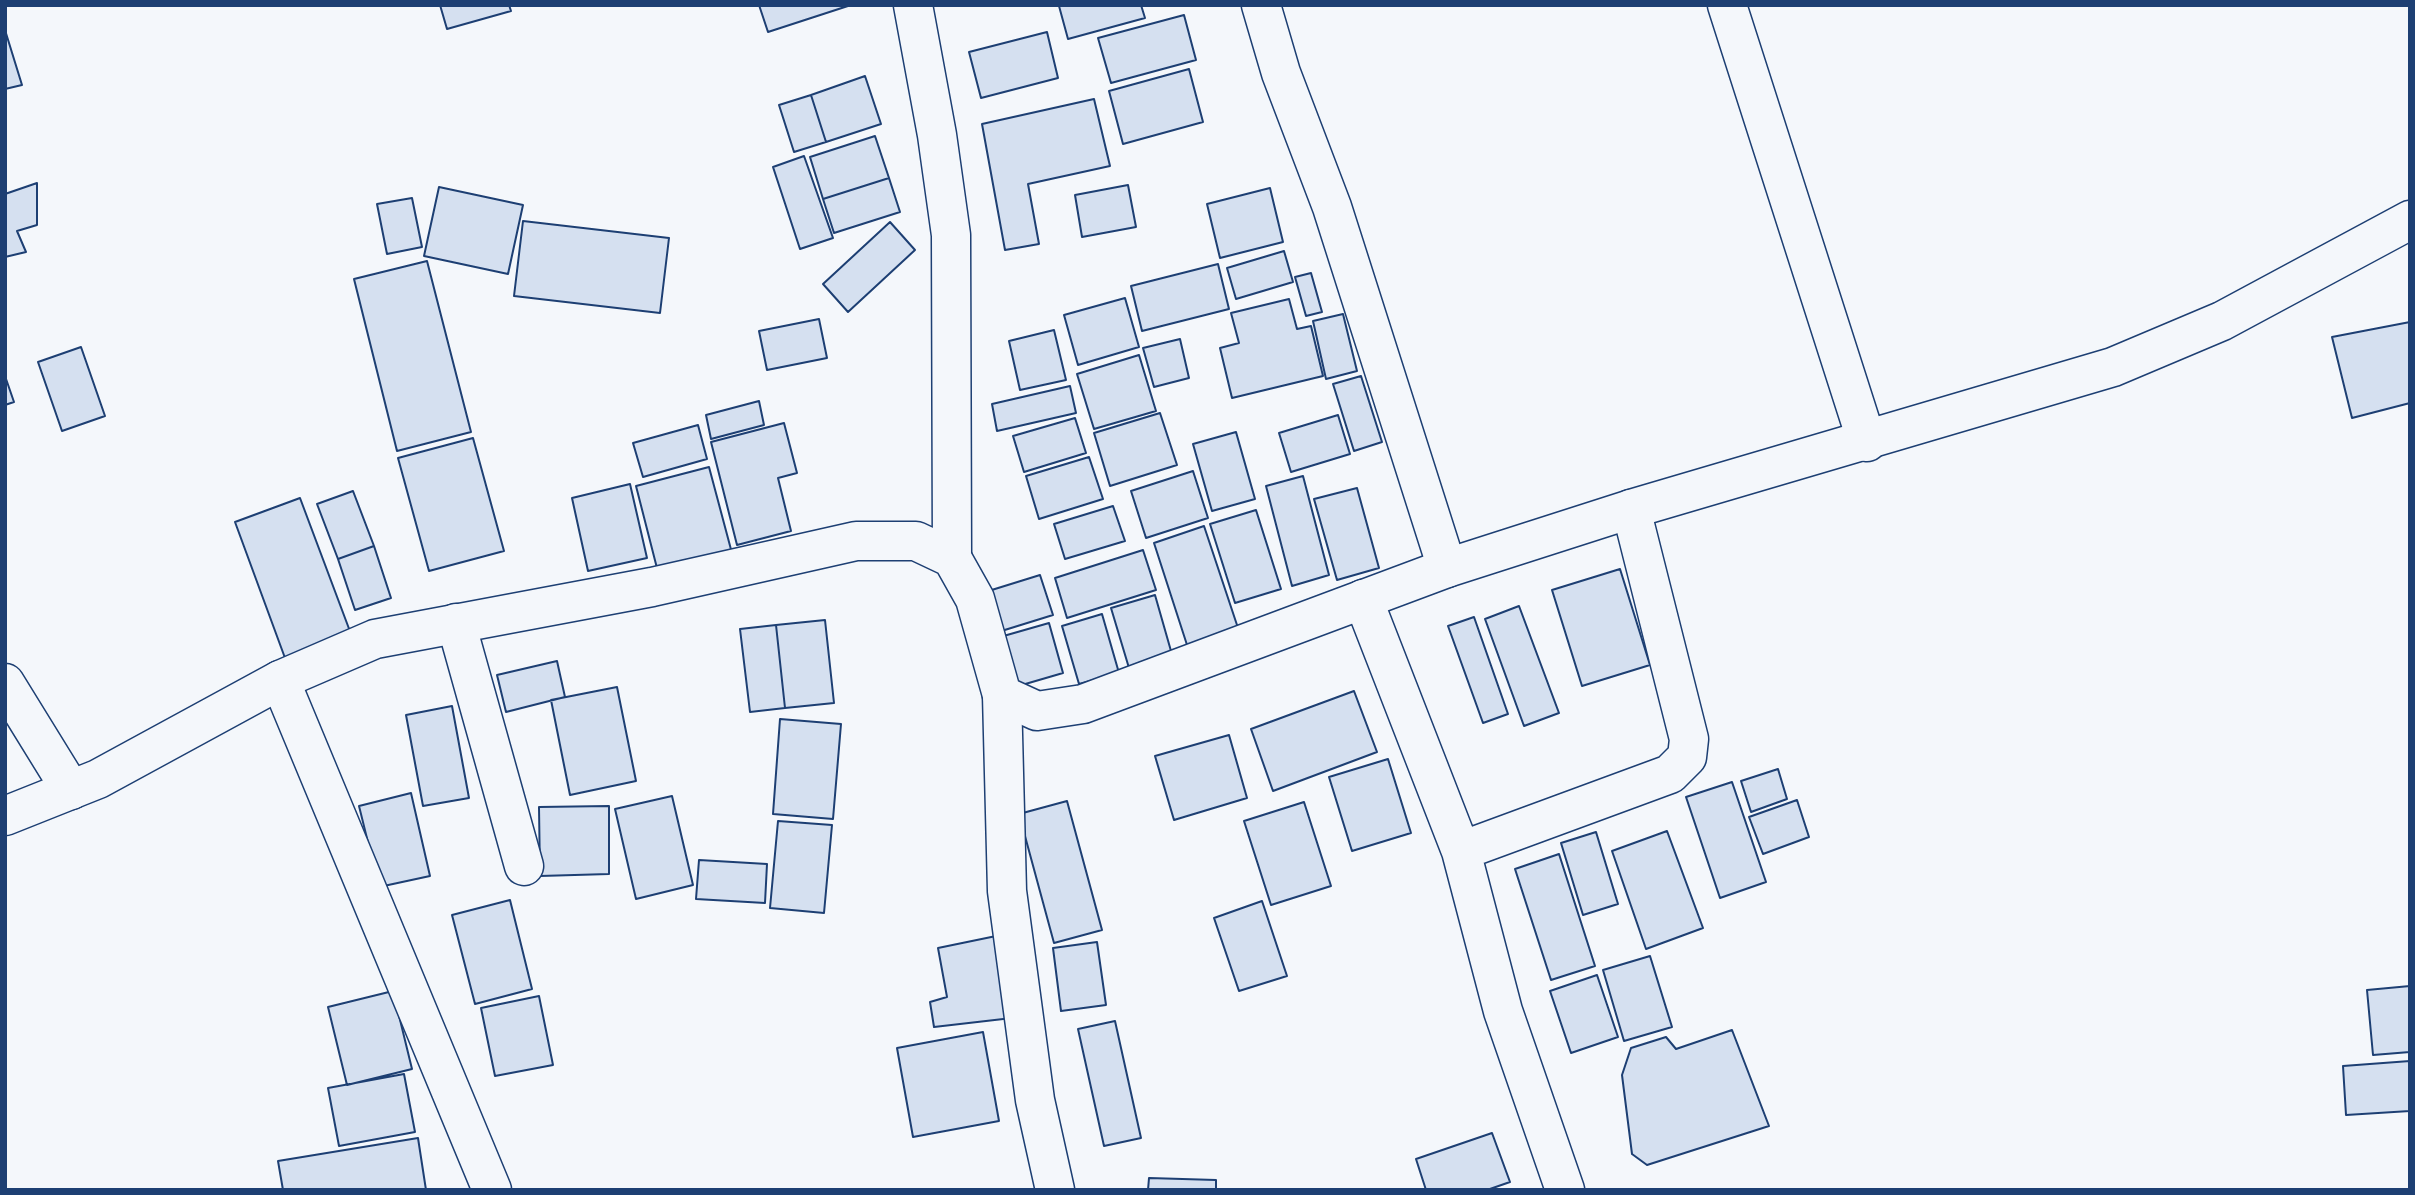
<!DOCTYPE html>
<html>
<head>
<meta charset="utf-8">
<style>
	body { margin:0 }
	#map { position:relative; width:2415px; height:1195px; overflow:hidden; background:#f4f7fb; font-family:"Varela Round",sans-serif }
	canvas { display:block }
	.frame { position:absolute; inset:0; border:7px solid #1d3f73; pointer-events:none }
</style>
</head>
<body>
<div id="map">
<canvas width="2415" height="1195"></canvas>
<div class="frame"></div>
</div>
<script>
const ctx = document.querySelector('canvas').getContext('2d');
ctx.lineJoin = 'round';
function fillPath(path, color) { ctx.fillStyle = color; ctx.fill(path, 'evenodd'); }
function trace(path, color, width, dash) { ctx.strokeStyle = color; ctx.lineWidth = width; ctx.lineCap = dash ? 'butt' : 'round'; ctx.setLineDash(dash || []); ctx.stroke(path); }
const building = new Path2D(`
	M440,5H509L511,11L447,29Z
	M759,5H851L768,32Z
	M1141,5L1145,18L1068,39L1059,6Z
	M1184,15L1196,60L1111,83L1098,38Z
	M5,30L22,85L5,89Z
	M1047,32L1058,78L981,98L969,52Z
	M1189,69L1203,122L1123,144L1109,91Z
	M865,76L881,124L826,142L811,95Z
	M811,95L826,142L794,152L779,105Z
	M1094,99L1110,166L1028,184L1039,244L1005,250L982,124Z
	M875,136L889,178L823,199L810,157Z
	M804,156L833,238L800,249L773,167Z
	M889,178L900,212L834,233L823,199Z
	M37,183V225L17,231L26,252L5,257V194Z
	M1128,185L1136,227L1082,237L1075,195Z
	M439,187L523,205L508,274L424,256Z
	M1270,188L1283,242L1220,258L1207,204Z
	M412,198L422,247L387,254L377,204Z
	M523,221L669,238L660,313L514,296Z
	M890,222L915,250L848,312L823,284Z
	M1284,251L1293,282L1236,299L1227,268Z
	M427,261L471,432L397,451L354,279Z
	M1218,264L1229,309L1142,331L1131,286Z
	M1311,273L1322,312L1306,316L1295,277Z
	M1125,298L1139,347L1078,365L1064,315Z
	M1289,299L1297,329L1311,326L1323,376L1232,398L1220,348L1239,343L1231,313Z
	M1343,314L1357,371L1326,379L1313,321Z
	M819,319L827,358L767,370L759,331Z
	M2410,322V403L2352,418L2332,337Z
	M1054,330L1066,380L1020,390L1009,341Z
	M1180,339L1189,378L1154,387L1143,348Z
	M81,347L105,416L62,431L38,362Z
	M1139,355L1156,411L1094,429L1077,374Z
	M5,376L14,402L5,405Z
	M1361,376L1382,442L1354,451L1333,384Z
	M1070,386L1076,413L997,431L992,404Z
	M759,401L764,425L711,439L706,415Z
	M1160,413L1177,465L1110,486L1094,433Z
	M1338,415L1350,454L1291,472L1279,433Z
	M1075,418L1086,453L1024,472L1013,436Z
	M784,423L797,473L778,478L791,531L737,545L711,442Z
	M698,425L707,459L643,477L633,443Z
	M1236,432L1255,499L1212,511L1193,444Z
	M473,438L504,551L429,571L398,458Z
	M1089,457L1103,499L1039,519L1026,476Z
	M709,467L733,557L659,576L636,486Z
	M1193,471L1208,518L1146,538L1131,491Z
	M1303,476L1329,575L1292,586L1266,486Z
	M630,484L647,558L588,571L572,498Z
	M1357,488L1379,568L1337,580L1314,499Z
	M353,491L374,546L338,559L317,504Z
	M300,498L351,634L285,658L235,522Z
	M1113,506L1125,541L1065,559L1054,524Z
	M1256,510L1281,589L1235,603L1210,524Z
	M1204,526L1239,631L1188,648L1154,543Z
	M374,546L391,598L355,610L338,559Z
	M1143,550L1156,590L1067,618L1055,578Z
	M1620,569L1650,665L1582,686L1552,590Z
	M1040,575L1053,615L995,633L982,593Z
	M1155,595L1175,665L1132,678L1111,608Z
	M1519,606L1559,713L1524,726L1485,619Z
	M1102,614L1119,673L1079,684L1062,626Z
	M1474,617L1508,714L1483,723L1448,626Z
	M825,620L834,703L785,708L776,625Z
	M1049,623L1063,673L1015,687L1000,637Z
	M776,625L785,708L750,712L740,629Z
	M557,661L565,697L506,712L497,675Z
	M617,687L636,781L570,795L551,700Z
	M1354,691L1377,752L1273,791L1251,729Z
	M452,706L469,798L423,806L406,715Z
	M780,719L841,724L833,819L773,814Z
	M1229,735L1247,798L1174,820L1155,756Z
	M1388,759L1411,833L1352,851L1329,777Z
	M1778,769L1787,799L1751,812L1741,781Z
	M1732,782L1766,882L1720,898L1686,797Z
	M411,793L430,876L379,887L359,806Z
	M672,796L693,885L636,899L615,809Z
	M1797,800L1809,837L1763,854L1749,817Z
	M1067,801L1102,930L1054,943L1019,814Z
	M1304,802L1331,886L1271,905L1244,821Z
	M609,806V874L540,876L539,807Z
	M778,821L832,825L824,913L770,908Z
	M1667,831L1703,928L1646,949L1612,851Z
	M1596,832L1618,904L1583,915L1561,843Z
	M1559,854L1595,966L1551,980L1515,869Z
	M699,860L767,864L765,903L696,899Z
	M510,900L532,989L475,1004L452,915Z
	M1262,901L1287,976L1239,991L1214,918Z
	M1001,935L1012,1018L934,1027L930,1002L947,997L938,948Z
	M1097,942L1106,1005L1061,1011L1053,948Z
	M1650,956L1672,1027L1624,1041L1603,970Z
	M1597,975L1618,1037L1571,1053L1550,991Z
	M2410,986V1052L2373,1055L2367,990Z
	M393,991L412,1069L347,1085L328,1007Z
	M539,996L553,1065L495,1076L481,1008Z
	M1115,1021L1141,1138L1104,1146L1078,1029Z
	M1732,1030L1769,1126L1647,1165L1632,1154L1622,1075L1631,1048L1666,1037L1676,1049Z
	M983,1032L999,1121L913,1137L897,1048Z
	M2410,1061V1111L2346,1115L2343,1066Z
	M404,1074L415,1132L339,1146L328,1088Z
	M1492,1133L1510,1182L1487,1190H1426L1416,1159Z
	M418,1138L426,1190H283L278,1161Z
	M1149,1178L1216,1180V1190H1148Z`);
fillPath(building, '#d5e0f0');
trace(building, '#1d3f73', 2);
const street = new Path2D(`
	M913,5L937,135L951,235L952,558
	M1261,5L1281,73L1332,207L1447,568
	M1727,5L1867,442
	M1363,599L1461,851L1503,1011L1565,1190
	M456,623L524,866
	M280,680L492,1190
	M5,683L71,790
	M1002,695L1007,891L1035,1100L1055,1190
	M1461,851L1670,774L1687,757L1689,739L1631,509`);
const secondary = new Path2D(`
	M5,816L98,779L280,680L375,639L652,587L856,541H916L952,558L975,599L1002,695L1037,711L1083,704L1447,568L1631,509L2113,367L2222,321L2410,220`);
trace(street, '#1d3f73', 41);
trace(secondary, '#1d3f73', 41);
trace(street, '#f4f7fb', 38);
trace(secondary, '#f4f7fb', 38);
</script>
</body>
</html>
